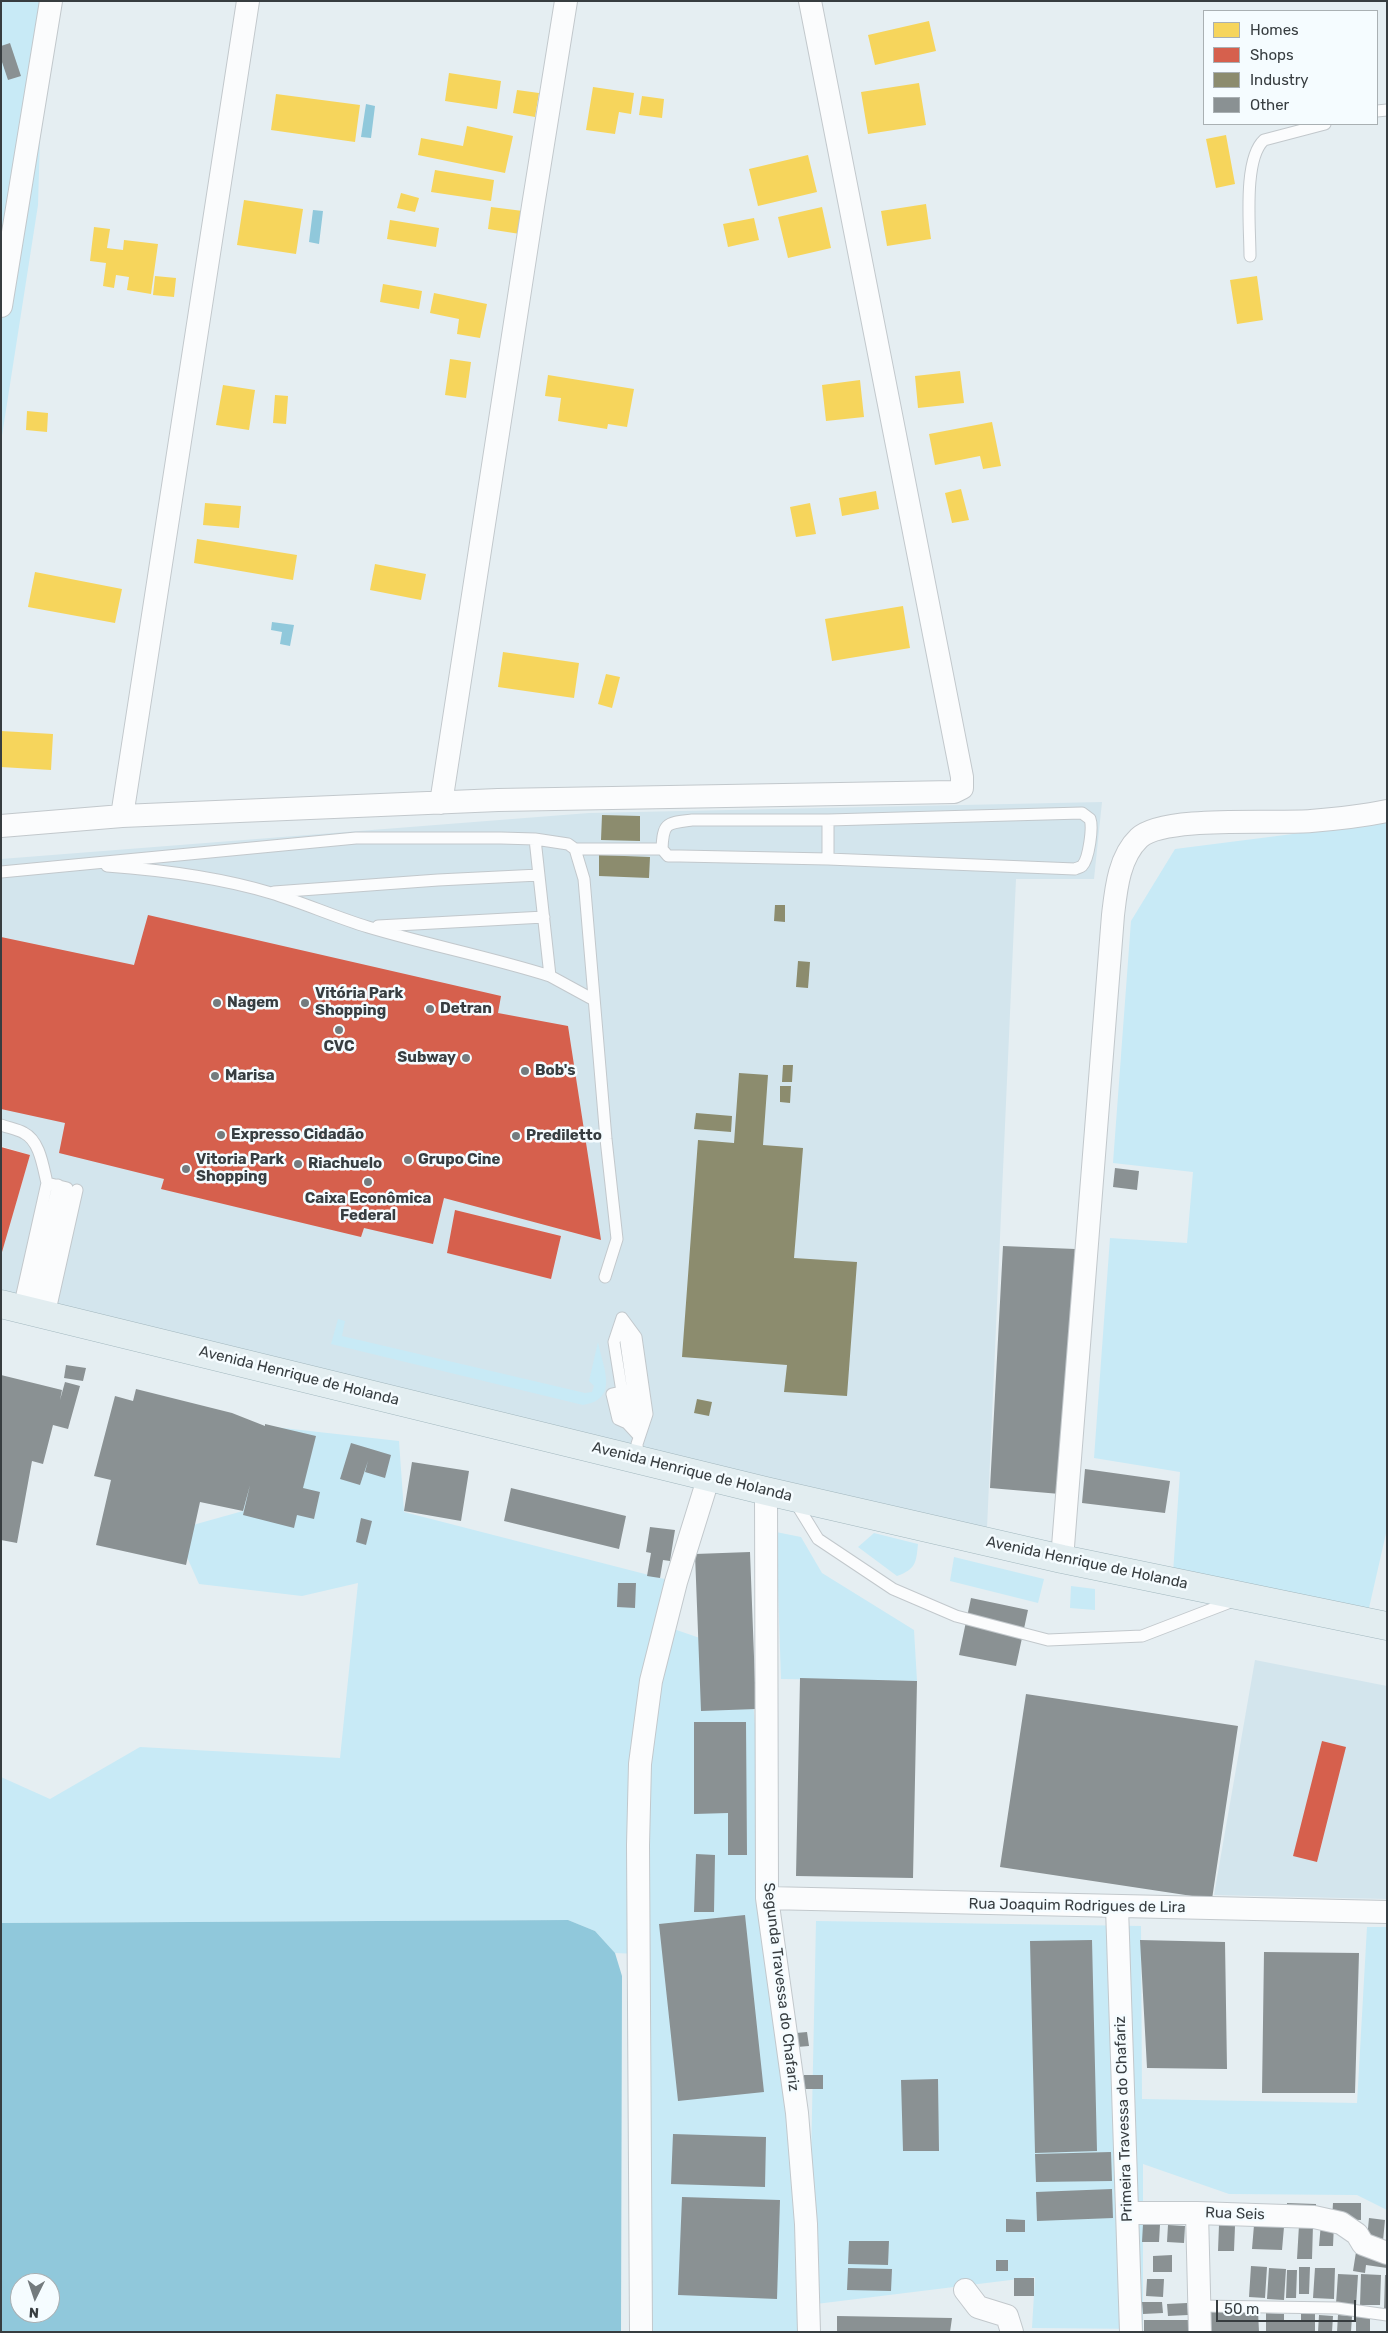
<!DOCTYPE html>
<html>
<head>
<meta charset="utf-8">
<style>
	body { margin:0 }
	#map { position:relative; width:1388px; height:2333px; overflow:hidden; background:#e5eef2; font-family:Rubik,sans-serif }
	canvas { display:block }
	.frame { position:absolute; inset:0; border:2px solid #373d40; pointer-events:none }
	.legend { position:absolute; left:1203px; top:10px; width:175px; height:115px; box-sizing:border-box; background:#f5fcff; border:1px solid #a9b0b3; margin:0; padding:6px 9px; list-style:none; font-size:15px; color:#373d40 }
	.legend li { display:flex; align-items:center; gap:10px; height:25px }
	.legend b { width:25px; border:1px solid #a9b0b3 }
	.north { position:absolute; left:10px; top:2273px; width:50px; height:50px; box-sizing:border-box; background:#f5fcff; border:1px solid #a9b0b3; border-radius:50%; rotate:184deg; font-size:14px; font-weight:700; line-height:20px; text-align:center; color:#373d40 }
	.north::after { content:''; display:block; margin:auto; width:18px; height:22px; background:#747b7e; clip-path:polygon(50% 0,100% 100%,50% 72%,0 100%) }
	.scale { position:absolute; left:1216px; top:2300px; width:140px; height:22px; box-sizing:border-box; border:2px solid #373d40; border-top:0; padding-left:6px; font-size:15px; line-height:18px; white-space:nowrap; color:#373d40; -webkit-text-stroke:4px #f5fcff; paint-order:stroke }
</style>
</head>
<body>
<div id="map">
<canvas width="1388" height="2333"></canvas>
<div class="frame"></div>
<ul class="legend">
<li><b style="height:14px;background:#f6d55c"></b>Homes</li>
<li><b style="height:14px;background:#d6604d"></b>Shops</li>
<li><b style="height:14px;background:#8c8c6e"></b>Industry</li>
<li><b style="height:14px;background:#8a9193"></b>Other</li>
</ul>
<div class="north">N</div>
<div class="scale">50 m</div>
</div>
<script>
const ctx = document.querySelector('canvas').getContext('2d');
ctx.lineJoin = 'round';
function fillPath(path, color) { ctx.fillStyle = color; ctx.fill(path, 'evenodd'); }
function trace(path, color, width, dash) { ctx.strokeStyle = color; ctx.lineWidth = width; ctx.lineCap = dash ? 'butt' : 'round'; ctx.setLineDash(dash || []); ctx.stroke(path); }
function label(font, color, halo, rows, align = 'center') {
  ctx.font = font + ' Rubik,sans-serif'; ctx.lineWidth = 5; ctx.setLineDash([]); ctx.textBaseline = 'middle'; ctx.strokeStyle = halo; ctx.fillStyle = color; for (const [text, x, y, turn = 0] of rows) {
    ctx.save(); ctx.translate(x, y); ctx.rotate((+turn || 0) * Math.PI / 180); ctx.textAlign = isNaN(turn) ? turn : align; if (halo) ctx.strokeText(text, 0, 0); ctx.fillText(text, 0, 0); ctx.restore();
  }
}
fillPath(new Path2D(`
	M1102,802L1094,879H1016L987,1528L659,1456L1,1296V1253L30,1155L1,1146V859L589,813Z
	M1255,1660L1387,1686V1899L1214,1895Z`), '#d3e5ed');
fillPath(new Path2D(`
	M1,1H44L38,205L1,442Z
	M1387,822V1529L1369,1608L1173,1573L1180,1472L1094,1458L1110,1238L1187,1243L1193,1172L1113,1163L1131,921L1175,849Z
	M338,1319L345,1321L342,1336L585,1393L592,1392L594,1386L589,1381L598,1342C603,1368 620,1399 583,1405L331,1344Z
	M265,1426L399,1441L404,1512L676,1582L665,1626L749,1655L807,2332H644L638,1954L615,1953L595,1931L568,1920L1,1923V1777L50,1799L140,1747L340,1758L358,1583L302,1596L199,1584L175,1530L243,1511Z
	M776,1532L801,1537L822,1573L914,1630L917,1681L781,1679Z
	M874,1533L918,1544C916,1563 916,1569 897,1576L858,1547Z
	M954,1557L1044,1579L1038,1603L950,1581Z
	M1071,1586L1095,1589V1610L1070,1608Z
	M816,1921L1141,1926L1142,2099L1357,2103L1367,1927H1387V2210L1357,2195L1229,2194L1143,2164V2329L1032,2328L1035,2277L808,2305Z`), '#c8eaf6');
fillPath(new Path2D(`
	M366,104L375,106L371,138L361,137Z
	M313,210L323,211L319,244L309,242Z
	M272,622L294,625L290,646L280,644L282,632L271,630Z
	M568,1920L595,1931L615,1953L622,1976L621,2332H1V1923ZM20,2283H50V2313H20Z`), '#90c8db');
fillPath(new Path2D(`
	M929,21L936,51L875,65L868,35Z
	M449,73L501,81L497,109L445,101Z
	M919,83L926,125L868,134L861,92Z
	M593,87L634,93L631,114L619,112L615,134L586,130Z
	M517,90L539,93L535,117L513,113Z
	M276,94L360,105L355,142L271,130Z
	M642,96L664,99L662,118L639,115Z
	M467,126L513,136L505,173L418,155L421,138L463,146Z
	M1226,135L1235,184L1216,188L1206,139Z
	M808,155L817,192L758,206L749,169Z
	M435,170L494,180L491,201L431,192Z
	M401,193L419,198L415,212L397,208Z
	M244,200L303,209L296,254L237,245Z
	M926,204L931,239L887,246L881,211Z
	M491,207L523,211L520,234L488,229Z
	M822,207L831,248L788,258L778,217Z
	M754,218L759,240L728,247L723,224Z
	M390,220L439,228L436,247L387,239Z
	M94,227L110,229L107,248L123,250L124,240L158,244L151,294L127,290L129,277L116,275L114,288L103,286L106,263L90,261Z
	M155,276L176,278L174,297L153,295Z
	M1257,276L1263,320L1237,324L1230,280Z
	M383,284L422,291L419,309L380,302Z
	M434,293L487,304L480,338L457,334L459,319L430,313Z
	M450,359L471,362L466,398L445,395Z
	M960,371L964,403L918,408L915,376Z
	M548,375L634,389L627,427L608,424L607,429L558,421L561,398L545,396Z
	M860,380L864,417L826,421L822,385Z
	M223,385L255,390L249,430L216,425Z
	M275,395L288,396L286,424L273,423Z
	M27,411L48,413L47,432L26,430Z
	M992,422L1001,466L983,469L980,456L935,465L929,434Z
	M961,489L969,520L952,523L945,493Z
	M876,491L879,509L842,516L839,498Z
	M205,503L241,506L239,528L203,525Z
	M810,503L816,534L796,537L790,507Z
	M197,539L297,555L293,580L194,563Z
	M375,564L426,574L421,600L370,590Z
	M35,572L122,589L115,623L28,607Z
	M903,606L910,648L832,661L825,619Z
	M503,652L579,663L574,698L498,687Z
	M606,674L620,677L612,708L598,704Z
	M1,731L53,734L51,770L1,767Z`), '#f6d55c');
fillPath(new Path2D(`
	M148,915L501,996L498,1013L568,1026L601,1240L444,1198L433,1244L364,1228L361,1237L161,1189L164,1179L59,1153L65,1123L1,1109V937L134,965Z
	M1,1147L30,1155L2,1252H1Z
	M455,1210L561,1236L551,1279L447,1253Z
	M1322,1741L1346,1747L1317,1862L1293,1856Z`), '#d6604d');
fillPath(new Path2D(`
	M602,815L640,816V841L601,840Z
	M599,855L650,857L649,878L599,876Z
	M775,905H785V922L774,921Z
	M798,961L810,962L808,988L796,987Z
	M783,1065H793L792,1082H782Z
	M739,1073L768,1075L763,1145L803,1148L794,1258L857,1262L847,1396L784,1392L787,1365L682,1357L698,1140L734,1143Z
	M780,1086H791L790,1103L780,1102Z
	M696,1113L732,1116L731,1132L694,1129Z
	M697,1399L712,1402L709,1416L694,1413Z`), '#8c8c6e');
fillPath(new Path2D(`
	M10,43L21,76L8,80L1,59V46Z
	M1115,1168L1139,1171L1137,1190L1113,1187Z
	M1003,1246L1075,1249L1060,1494L990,1488Z
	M66,1365L86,1368L83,1381L64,1378Z
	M1,1375L62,1390L60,1400L65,1382L80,1386L68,1429L53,1425L43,1464L32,1461L17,1543L1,1540Z
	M136,1389L232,1413L265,1426V1424L316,1436L303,1488L320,1492L314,1519L297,1515L294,1528L243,1515L250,1485L243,1511L200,1502L186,1565L96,1545L111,1480L94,1476L115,1396L133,1401Z
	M351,1443L391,1455L385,1478L365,1472L368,1461L360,1485L340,1479Z
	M412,1462L469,1471L461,1521L404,1511Z
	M1085,1469L1170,1481L1165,1513L1082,1503Z
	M511,1488L626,1516L619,1549L504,1521Z
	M361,1518L372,1521L366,1545L356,1542Z
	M650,1527L675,1530L670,1561L663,1560L660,1578L647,1576L651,1553L646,1552Z
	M750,1552L756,1709L701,1711L695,1554Z
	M618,1583H636L635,1608L617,1607Z
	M971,1598L1028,1610L1016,1666L959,1655Z
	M800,1678L917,1681L913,1878L796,1876Z
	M1026,1694L1238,1726L1212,1899L1000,1867Z
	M694,1722H746L747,1855H728V1813L694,1814Z
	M696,1854L715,1855L714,1912H694Z
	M745,1915L764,2092L678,2101L659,1924Z
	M1092,1940L1097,2151L1035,2153L1030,1941Z
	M1140,1940L1225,1942L1227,2069L1147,2068Z
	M1264,1952L1359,1953L1355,2093H1262Z
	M807,2032L809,2046L797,2047L796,2033Z
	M804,2075H823V2089H803Z
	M938,2079L939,2151H903L901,2080Z
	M673,2134L766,2137L765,2187L671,2184Z
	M1111,2152L1112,2181L1036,2182L1035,2154Z
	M1112,2189L1113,2218L1037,2221L1036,2192Z
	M682,2197L780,2200L777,2299L678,2295Z
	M1287,2203L1316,2204V2213L1287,2212Z
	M1333,2203H1361V2220L1332,2219Z
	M1369,2218L1385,2220L1383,2241L1367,2239Z
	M1006,2219L1025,2220V2232H1006Z
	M1321,2223L1334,2224L1333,2246H1319Z
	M1143,2224L1160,2225L1159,2242H1142Z
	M1168,2225L1185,2226L1184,2243L1167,2242Z
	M1219,2225L1235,2226L1234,2251H1218Z
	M1254,2225L1284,2227L1282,2250L1252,2249Z
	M1299,2225H1313L1312,2259H1297Z
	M849,2241H889L888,2265L848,2264Z
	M1356,2252L1386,2256L1387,2268L1366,2265L1365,2273L1353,2271Z
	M1172,2255V2272H1153V2256Z
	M996,2260H1008V2271H996Z
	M1251,2266L1267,2267L1265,2298L1249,2297Z
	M1299,2267H1310L1309,2294H1299Z
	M848,2268L892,2269L891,2291L847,2290Z
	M1269,2268L1286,2269L1284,2300L1267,2299Z
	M1315,2268H1335L1334,2299L1313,2298Z
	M1287,2270H1297L1296,2298H1286Z
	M1338,2274L1358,2275L1356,2306L1336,2304Z
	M1361,2274L1381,2275L1380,2305H1360Z
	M1385,2275H1387V2310H1384Z
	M1014,2278H1034V2296H1014Z
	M1147,2279H1164L1163,2297L1146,2296Z
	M1142,2302H1162L1163,2313L1143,2314Z
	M1187,2303L1188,2315L1168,2316L1167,2304Z
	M1258,2311L1259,2332H1208V2312Z
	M1266,2313L1284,2314V2321L1301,2322V2314H1315V2332H1266Z
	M1319,2315L1333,2316L1332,2332H1318Z
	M1338,2315L1352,2316L1351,2332H1337Z
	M837,2316L952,2318L950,2332H837Z
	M1356,2317H1370V2332H1356Z
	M1144,2320H1190V2332H1144Z`), '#8a9193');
const lane = new Path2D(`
	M1377,111L1387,110
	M1250,256C1250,227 1243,159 1264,140L1325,124
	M1082,813L1090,819C1093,827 1089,859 1082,866C1081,867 1077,868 1075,869L828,859L680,856H668L662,849C663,822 667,823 692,820H828Z
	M535,839L550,976L594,1000
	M575,849H662
	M828,859V820
	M107,866C162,870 218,877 271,893C304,903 335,917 368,927C428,945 490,957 550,976
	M1,872L356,838H501L535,839L568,844L575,849L584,879L606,1139L617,1239L605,1277
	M274,892L438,880L539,875
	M378,926L544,917
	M1,1125C9,1128 17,1129 24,1133C40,1141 43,1167 47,1183L67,1188L39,1312
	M19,1308L47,1183
	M29,1310L58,1185
	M49,1315L77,1190
	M622,1318L636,1337L647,1414L637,1444L638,1459
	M622,1318L614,1342L627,1423L639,1436
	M623,1321L639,1434
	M627,1423L618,1419L612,1394L630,1390
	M794,1500L818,1539L893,1589L956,1616L1048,1640L1142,1636L1233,1601
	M1199,2306L1337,2308L1387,2315`);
const street = new Path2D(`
	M1,306L51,1
	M441,803L533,206L566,1
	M122,816L248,1
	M1,826L122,816L498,800L954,792L962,788V777L810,1
	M766,1491L767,1898L797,2113L806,2224L809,2332
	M1062,1559L1113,915C1116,889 1119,857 1139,838C1163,815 1276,824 1311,821C1336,819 1363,816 1387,811
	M767,1898L1387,1912
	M1117,1907L1131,2332
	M1137,2213H1197
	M965,2290L978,2307L1007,2316L1012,2332
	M641,2332L638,1845L640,1764L651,1681L676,1582L709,1476
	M1200,2332L1197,2213L1314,2217L1341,2223L1357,2234L1363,2244L1387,2253`);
const primary = new Path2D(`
	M1,1304L766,1491L1062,1559L1387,1626`);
trace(lane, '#c2c8cc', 13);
trace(street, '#c2c8cc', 24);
trace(primary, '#a2b7be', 29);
trace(lane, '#fbfcfd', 11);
trace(street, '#fbfcfd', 22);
trace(primary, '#e2edf0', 28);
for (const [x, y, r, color] of [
	[217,1003,5,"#747b7e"],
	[305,1003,5,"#747b7e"],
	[430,1009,5,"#747b7e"],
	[339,1030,5,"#747b7e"],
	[466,1058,5,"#747b7e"],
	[525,1071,5,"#747b7e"],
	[215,1076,5,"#747b7e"],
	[221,1135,5,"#747b7e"],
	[516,1136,5,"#747b7e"],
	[408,1160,5,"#747b7e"],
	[298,1164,5,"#747b7e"],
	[186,1169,5,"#747b7e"],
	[368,1182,5,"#747b7e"]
]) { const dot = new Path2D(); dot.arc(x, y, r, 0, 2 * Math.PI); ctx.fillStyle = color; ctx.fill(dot); trace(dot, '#f5fcff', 2); }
label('bold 15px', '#373d40', '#f5fcff', [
	["Vitória Park",315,994],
	["Shopping",315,1011],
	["Nagem",227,1003],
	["Detran",440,1009],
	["CVC",339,1047,"center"],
	["Subway",456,1058,"right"],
	["Bob's",535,1071],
	["Marisa",225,1076],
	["Expresso Cidadão",231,1135],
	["Prediletto",526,1136],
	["Vitoria Park",196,1160],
	["Shopping",196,1177],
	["Grupo Cine",418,1160],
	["Riachuelo",308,1164],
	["Caixa Econômica",368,1199,"center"],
	["Federal",368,1216,"center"]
], 'left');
label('15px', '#373d40', '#f5fcff', [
	["Avenida Henrique de Holanda",299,1376,14],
	["Avenida Henrique de Holanda",692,1472,14],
	["Avenida Henrique de Holanda",1087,1563,12],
	["Rua Joaquim Rodrigues de Lira",1077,1906,1],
	["Segunda Travessa do Chafariz",781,1987,83],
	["Primeira Travessa do Chafariz",1124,2119,-92],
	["Rua Seis",1235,2214,2]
]);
</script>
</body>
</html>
